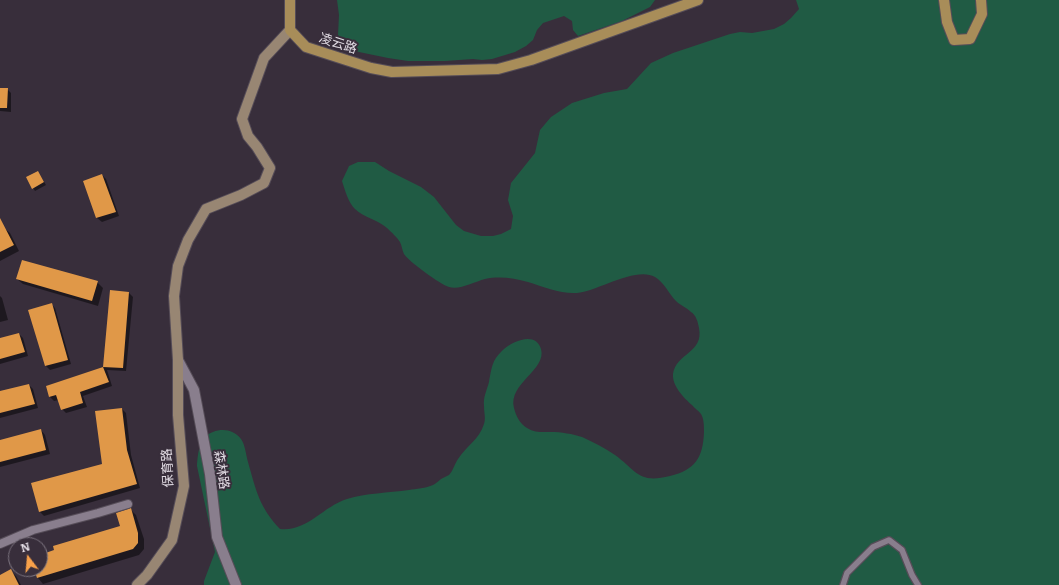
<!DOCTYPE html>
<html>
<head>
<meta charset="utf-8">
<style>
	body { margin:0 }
	#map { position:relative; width:1059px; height:585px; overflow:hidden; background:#382e3b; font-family:Literata,serif }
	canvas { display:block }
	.north { position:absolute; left:8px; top:537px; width:40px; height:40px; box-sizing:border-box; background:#382e3b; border:1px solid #7c747f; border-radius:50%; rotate:344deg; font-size:11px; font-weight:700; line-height:16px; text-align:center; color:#e2dce4 }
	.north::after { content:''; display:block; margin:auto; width:14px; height:18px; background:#f8a14a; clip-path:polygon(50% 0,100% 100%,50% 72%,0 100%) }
</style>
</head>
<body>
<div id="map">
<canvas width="1059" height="585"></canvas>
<div class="north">N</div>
</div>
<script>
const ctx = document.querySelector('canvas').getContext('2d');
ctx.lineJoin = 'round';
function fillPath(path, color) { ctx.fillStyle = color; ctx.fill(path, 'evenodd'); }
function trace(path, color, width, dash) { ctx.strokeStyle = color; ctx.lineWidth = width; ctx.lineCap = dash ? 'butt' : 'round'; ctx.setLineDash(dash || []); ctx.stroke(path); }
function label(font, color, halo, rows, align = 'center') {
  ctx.font = font + ' Literata,"Noto Sans SC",serif'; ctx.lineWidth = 4; ctx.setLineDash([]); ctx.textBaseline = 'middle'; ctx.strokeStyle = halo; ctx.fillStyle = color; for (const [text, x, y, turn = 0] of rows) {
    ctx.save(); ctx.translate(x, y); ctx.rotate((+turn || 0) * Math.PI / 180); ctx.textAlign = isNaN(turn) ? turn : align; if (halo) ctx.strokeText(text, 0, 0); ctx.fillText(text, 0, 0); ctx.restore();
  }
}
fillPath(new Path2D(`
	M337,0H655L650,7L622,21L578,36L573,30L572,21L564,16L543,23L537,30L533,40L526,46L515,52L492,59L482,60L473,59L445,61H408L388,58L359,52L351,49L338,35L339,15Z
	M796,0H1059V585H204V581L215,552L197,466C198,453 199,437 213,432C223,428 234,430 241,439C245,444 246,455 248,462C256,490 259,507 280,529C307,532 322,507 347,499C366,493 388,493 409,490C416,489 426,488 433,485C437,483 440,479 443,478C445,477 447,476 449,475C453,471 455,463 458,459C467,445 479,440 484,424C486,418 484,413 484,406C483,397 487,390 489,382C492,366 492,360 504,349C513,341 536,331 541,349C547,370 508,383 514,408C516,416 520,424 527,428C535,433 543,432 551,432C561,432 573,434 582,437C593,442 605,448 615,455C637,471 638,484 670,476C695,470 703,458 704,432C704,426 704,419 701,414C699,411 694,408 692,405C684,398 672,386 673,374C676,353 704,353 699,328C698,322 696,315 691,312C686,307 680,305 676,301C669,294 664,282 655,277C636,266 598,291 577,293C560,294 544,287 528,282C514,278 499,276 485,279C474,282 460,290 449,287C441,285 407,260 404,254C402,250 402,246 400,242C397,237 391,232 387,228C378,220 363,217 355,209C348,202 345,190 342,181L349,166L358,162H375L389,171L421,187L434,197L456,225L464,231L481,236H493L501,234L511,229L513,216L508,200L511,183L535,153L540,130L551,117L572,103L604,93L627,89L651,63L673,53L730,34L740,32L752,33L774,29L784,24L791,18L799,9Z`), '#205b44');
fillPath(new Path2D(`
	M0,89H7L11,93V112L0,111Z
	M38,172L46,185L35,191L33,188Z
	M102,175L106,179L119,216L102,222L97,218L85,181Z
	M4,228L10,233L19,251L0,261V230Z
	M17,279L97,282L103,288L98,306L23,284Z
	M111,291L129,293L133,297L126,371L107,370L112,386L83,396L87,407L66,413L62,409L59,400L54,401L50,397L47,386L104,367Z
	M0,296L2,298L8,320L0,322Z
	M51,304L55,308L71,364L50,370L46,366L30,310Z
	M19,334L23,338L28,356L0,364V339Z
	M29,385L33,389L38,408L0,418V393Z
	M122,409L126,413L131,455L140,488L44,516L40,512L103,465Z
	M41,430L45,435L50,454L0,467V441Z
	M131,510L136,515L144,539V549L139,555L43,584L38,578L35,569H40V556L121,526Z
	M11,571L16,576L21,585H0V576Z`), '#0007');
fillPath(new Path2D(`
	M0,88H8L7,108H0Z
	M38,171L44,182L32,189L26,177Z
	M102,174L116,212L96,218L83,181Z
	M0,218L14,245L0,252Z
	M22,260L98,281L92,301L16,279Z
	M110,290L129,292L123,368L103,367Z
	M52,303L68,360L45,366L28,310Z
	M19,333L25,352L0,359V338Z
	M103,367L109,382L80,392L83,403L61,410L56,395L49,397L46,386Z
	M29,384L35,404L0,413V391Z
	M122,408L127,450L137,484L39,512L31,483L102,464L95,411Z
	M41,429L46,450L0,462V440Z
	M131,508L138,533V543L133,549L37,578L34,569H40V555L54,550L53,546L120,526L116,513Z
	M11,569L19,585H0V575Z`), '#e09848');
const service = new Path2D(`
	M843,585L847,573L873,547L889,540L902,550L912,575L918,585`);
const pedestrian = new Path2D(`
	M0,544L33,530L98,513L128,504`);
const minor = new Path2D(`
	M178,360L194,390L210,474L217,537L236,585`);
const secondary = new Path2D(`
	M137,585L147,575L172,540L184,486L178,415V360L174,296L178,266L188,240L206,209L241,195L264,183L270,168L257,147L248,136L242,119L264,58L290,30`);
const primary = new Path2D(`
	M290,0V30L306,47L371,68L392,72L498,69L531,60L698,0
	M944,0L947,22L954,40L970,39L982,14L981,0`);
trace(service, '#564d58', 8);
trace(pedestrian, '#564d58', 10);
trace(minor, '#564d58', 12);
trace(secondary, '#564d58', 12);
trace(primary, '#564d58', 12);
trace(service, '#897e8d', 5.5);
trace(pedestrian, '#897e8d', 8);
trace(minor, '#897e8d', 10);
trace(secondary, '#988673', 10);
trace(primary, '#a88d59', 10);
label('13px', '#e2dce4', '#382e3b', [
	["凌云路",338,44,18],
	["保育路",168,468,-93],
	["森林路",221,470,81]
]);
</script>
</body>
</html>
